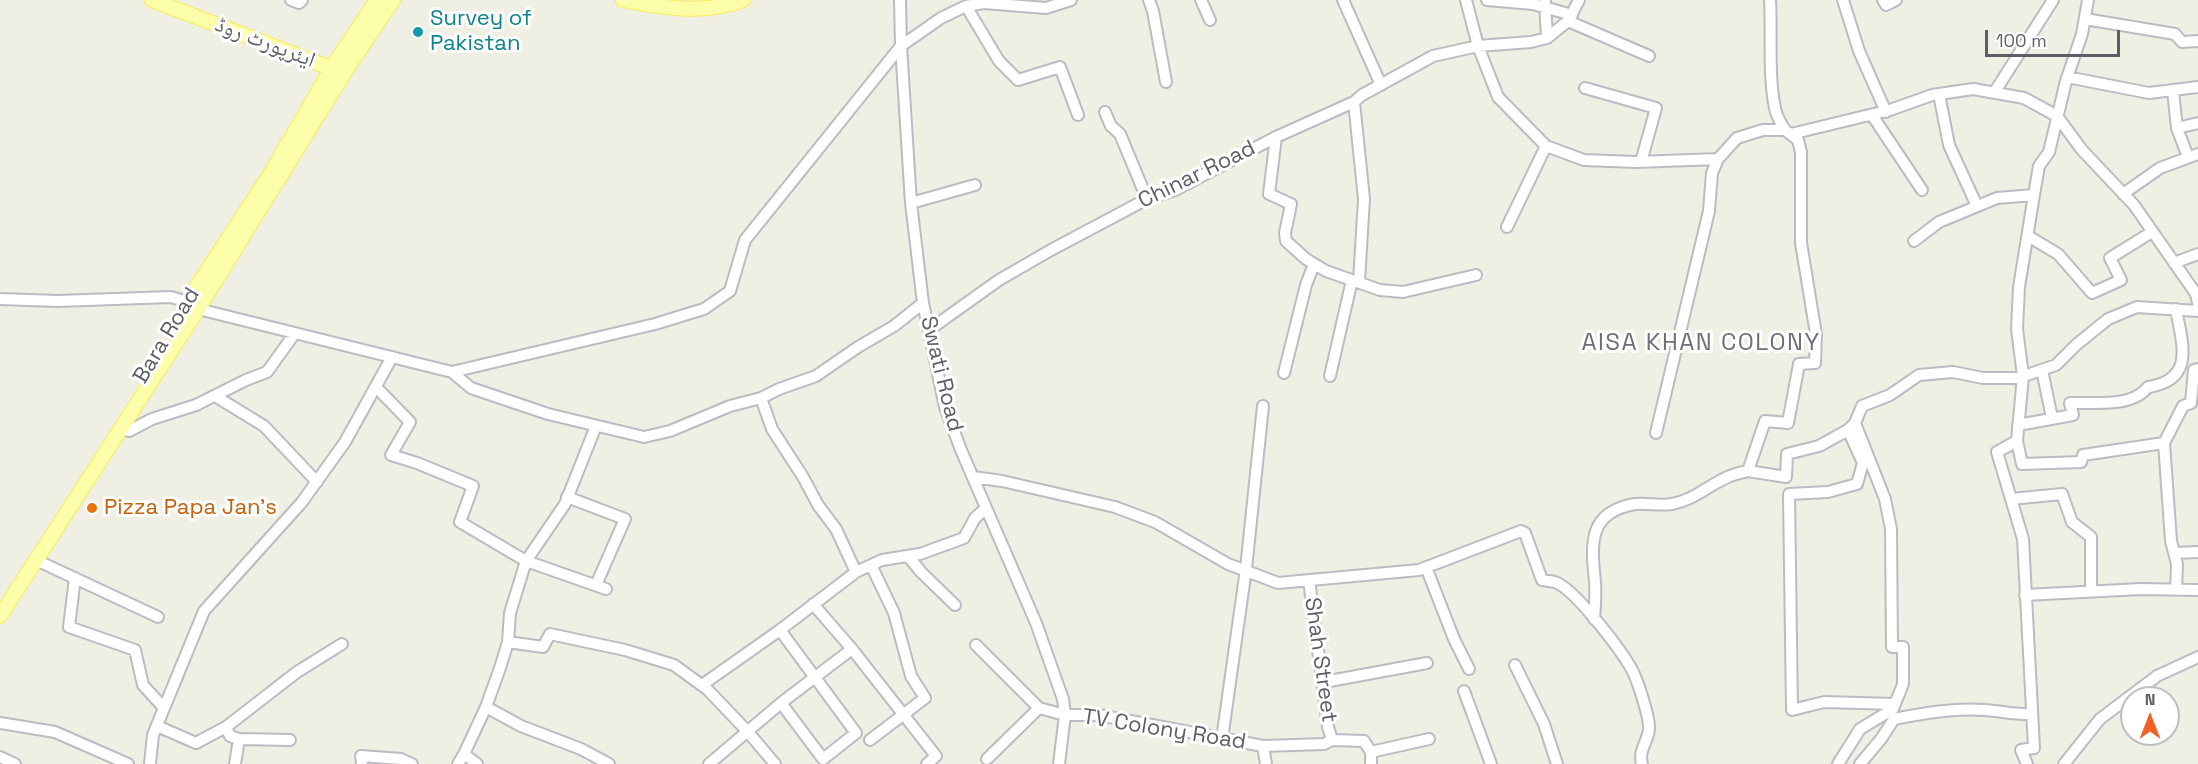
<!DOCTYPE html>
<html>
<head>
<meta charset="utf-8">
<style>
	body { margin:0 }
	#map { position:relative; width:2198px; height:764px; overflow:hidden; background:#efefe4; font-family:"Space Grotesk",sans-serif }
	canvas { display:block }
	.north { position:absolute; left:2120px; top:686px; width:60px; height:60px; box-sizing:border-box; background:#fff; border:2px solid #bebfc1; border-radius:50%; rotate:0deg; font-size:16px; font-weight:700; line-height:24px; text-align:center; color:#5c5e65 }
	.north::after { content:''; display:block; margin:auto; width:21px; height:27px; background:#f25f27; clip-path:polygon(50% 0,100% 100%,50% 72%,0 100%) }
	.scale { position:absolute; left:1985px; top:30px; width:135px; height:27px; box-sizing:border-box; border:3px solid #5c5e65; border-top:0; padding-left:8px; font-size:18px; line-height:21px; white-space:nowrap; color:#5c5e65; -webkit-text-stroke:4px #fff; paint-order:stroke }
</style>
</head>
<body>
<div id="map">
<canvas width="2198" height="764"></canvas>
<div class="north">N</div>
<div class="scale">100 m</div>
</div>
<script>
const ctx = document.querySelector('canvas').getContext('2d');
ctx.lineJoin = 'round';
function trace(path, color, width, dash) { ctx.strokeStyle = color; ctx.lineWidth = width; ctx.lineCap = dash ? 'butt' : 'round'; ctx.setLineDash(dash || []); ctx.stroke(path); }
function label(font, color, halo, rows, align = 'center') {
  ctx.font = font + ' "Space Grotesk","Noto Naskh Arabic",sans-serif'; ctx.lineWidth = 6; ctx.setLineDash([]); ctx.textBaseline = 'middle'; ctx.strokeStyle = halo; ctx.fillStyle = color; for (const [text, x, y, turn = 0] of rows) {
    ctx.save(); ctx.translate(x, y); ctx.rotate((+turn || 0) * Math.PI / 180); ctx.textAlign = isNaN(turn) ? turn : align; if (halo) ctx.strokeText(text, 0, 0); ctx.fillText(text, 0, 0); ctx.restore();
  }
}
const minor = new Path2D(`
	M291,0L299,3L302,0
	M900,0L901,46L911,203L923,303L945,407L961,450L1036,623L1063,699L1065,715L1059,764
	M1149,0L1153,11L1166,82
	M1201,0L1210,20
	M1343,0L1381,85
	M1466,0L1478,46L1498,97L1546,146L1584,160L1636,162L1718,159
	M1487,0L1533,4L1572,15
	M1770,0C1772,35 1768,75 1775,108C1776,116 1781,123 1785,130
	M1843,0L1859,51L1886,112
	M1883,0L1886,5L1896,0
	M1545,2L1547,38
	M966,6L999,61L1018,80L1060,67L1078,115
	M2085,19L2175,34L2182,42L2198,41
	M1568,21L1649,56
	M2067,77L2149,93L2198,87
	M1585,88L1656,108L1641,162
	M2173,91L2177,128L2188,157
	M1994,93L2053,0
	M1939,94L1949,145L1977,206
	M1354,102L1364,199L1359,281
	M1105,112L1111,126L1120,134L1147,199
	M1872,115L1922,190
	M2177,128L2198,123
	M1791,134L1890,110L1932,95L1973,89L2024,98L2057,116L2082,150L2134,205L2196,294L2198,303
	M1276,137L1269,194L1291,204L1285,233L1286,241L1306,259L1326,271L1380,290L1403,292L1476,275
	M2123,194L2160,168L2198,154
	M911,203L975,185
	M1507,227L1546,146
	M2028,236L2058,254L2092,293L2121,280L2110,258L2152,232
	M1914,241L1939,222L1997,198L2034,195
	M2174,263L2198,254
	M0,299L58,301L171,297L181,300L188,306
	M198,309L452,372L655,324L704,309L730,291L745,240L901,46L941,18L966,6L984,3L1046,8L1071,0
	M929,330L999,280L1051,250L1147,199L1175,190L1276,137L1354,102L1362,95L1433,56L1478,46L1531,42L1547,38L1568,21L1579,0
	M2042,370L2052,418
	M452,372L471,388L548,414L644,437L670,431L730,406L761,398L779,389L816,376L858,347L894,326L923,303
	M1284,373L1306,285L1314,264
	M1330,376L1352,280
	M376,387L410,422L391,455L417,463L473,486L460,522L526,561L606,589
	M215,396L264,426L317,482
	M761,398L772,429L803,477L818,505L836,529L856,572
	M1855,423L1848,430L1863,463L1857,484L1828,492L1789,494L1792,710L1824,702L1895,704
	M2018,425L2073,415L2070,403C2095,402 2132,408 2148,387C2196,380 2182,343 2176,309
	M120,428L129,431L152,419L196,405L246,380L267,372L295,333
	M2017,441L2022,464L2081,462L2083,455L2164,443L2183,406L2191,403L2194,370L2198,369
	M2164,443L2171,541L2177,564L2176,590
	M1748,471L1786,477L1787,454L1819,446L1848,430
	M973,477L1002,481L1115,507L1155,522L1228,564L1278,583L1419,570L1521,531L1525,533L1542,580C1546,581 1551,581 1555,582C1575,589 1620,649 1631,668C1637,678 1650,718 1649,729C1648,742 1638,750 1642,764
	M567,497L625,519L596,585
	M2011,499L2062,494L2072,522L2091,537V591
	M2174,553L2198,552
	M908,556L921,572L955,605
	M36,560L158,617
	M1426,567L1454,639L1469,669
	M75,578L69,627L135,650L143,685L164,708
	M1309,580L1328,727L1332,740
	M2025,595L2141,589L2198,590
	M813,604L852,649L936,756L927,764
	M1594,619C1595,606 1596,594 1595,582C1591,543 1588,512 1635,504C1647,503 1660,506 1672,504C1694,500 1710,484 1730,476C1736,474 1742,472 1748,471L1765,421L1788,423L1799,364L1815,363L1816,334L1801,243V152L1798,140L1785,130H1763L1737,138L1718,159L1712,173L1709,211L1656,433
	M780,630L856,733L823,759L781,703
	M508,642L543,647L550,634L625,650L674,665L707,689L748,732L775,764
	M976,645L1039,708L1065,715H1099L1263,746L1324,744L1332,740L1364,741L1371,752V764
	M1515,665L1544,724L1557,764
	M1324,682L1427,663
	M702,685L780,630L856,572L882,560L920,554L964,538L975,518L986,508
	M1464,691L1491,764
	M486,707L521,726L581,749L609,764
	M0,723L55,732L128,764
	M157,726L196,743L226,727L297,672L342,644
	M226,727L230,736L239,739L235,764
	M239,739L290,740
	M1222,739L1246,569L1263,406
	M870,740L925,698L911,676L894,613L871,565
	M1263,746L1266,764
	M1371,752L1429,739
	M464,754L477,764
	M0,757L15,764
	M987,759L1039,708
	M150,764L153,735L204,611L302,502L345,442L392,357
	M362,764L361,756L401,759L412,764
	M458,764L464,754L486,707L500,668L508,642L510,613L526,561L565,504L596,426
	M709,764L781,703L852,649
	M1838,764L1860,729L1893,709L1903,684V647H1892L1891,529L1885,499L1855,423L1862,406L1890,395L1919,375L1953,372L1983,378H2018L2056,365L2076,345L2108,319L2137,307L2198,311
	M1860,764L1881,739L1894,719C1924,713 1954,708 1984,710C2001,711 2015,715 2032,714
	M2027,764L2021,750L2034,748L2023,539L1997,452L2017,441L2023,376L2017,329L2019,287L2034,195L2039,166L2049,152L2066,81L2082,34L2088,0
	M2064,764L2100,719L2157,676L2198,657`);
const major = new Path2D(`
	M152,0L338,71
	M623,0C664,8 703,15 743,0
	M173,330L199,283L271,173L331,69L377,0
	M0,616L198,309L344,73L393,0`);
trace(minor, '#bbbcc3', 14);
trace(major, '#f8eb54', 16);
trace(minor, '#fff', 10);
trace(major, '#fcffa9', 14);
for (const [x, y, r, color] of [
	[418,32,6,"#0f9aa8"],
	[92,508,6,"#e8710a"]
]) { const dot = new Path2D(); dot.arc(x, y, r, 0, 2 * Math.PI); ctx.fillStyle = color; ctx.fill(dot); trace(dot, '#fff', 2); }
label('22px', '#0d838f', '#fff', [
	["Survey of",430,19],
	["Pakistan",430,44]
], 'left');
label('22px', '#5c5e65', '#fff', [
	["ایئرپورٹ روڈ",265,43,21],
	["Chinar Road",1197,175,-26],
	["Bara Road",167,336,-59],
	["Swati Road",941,374,76],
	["Shah Street",1320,660,82],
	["TV Colony Road",1164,730,9]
]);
label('22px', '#c56008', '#fff', [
	["Pizza Papa Jan's",104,508]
], 'left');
ctx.letterSpacing = '1.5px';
label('24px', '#6d7077', '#fff', [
	["AISA KHAN COLONY",1701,343]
]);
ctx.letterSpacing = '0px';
</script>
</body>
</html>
